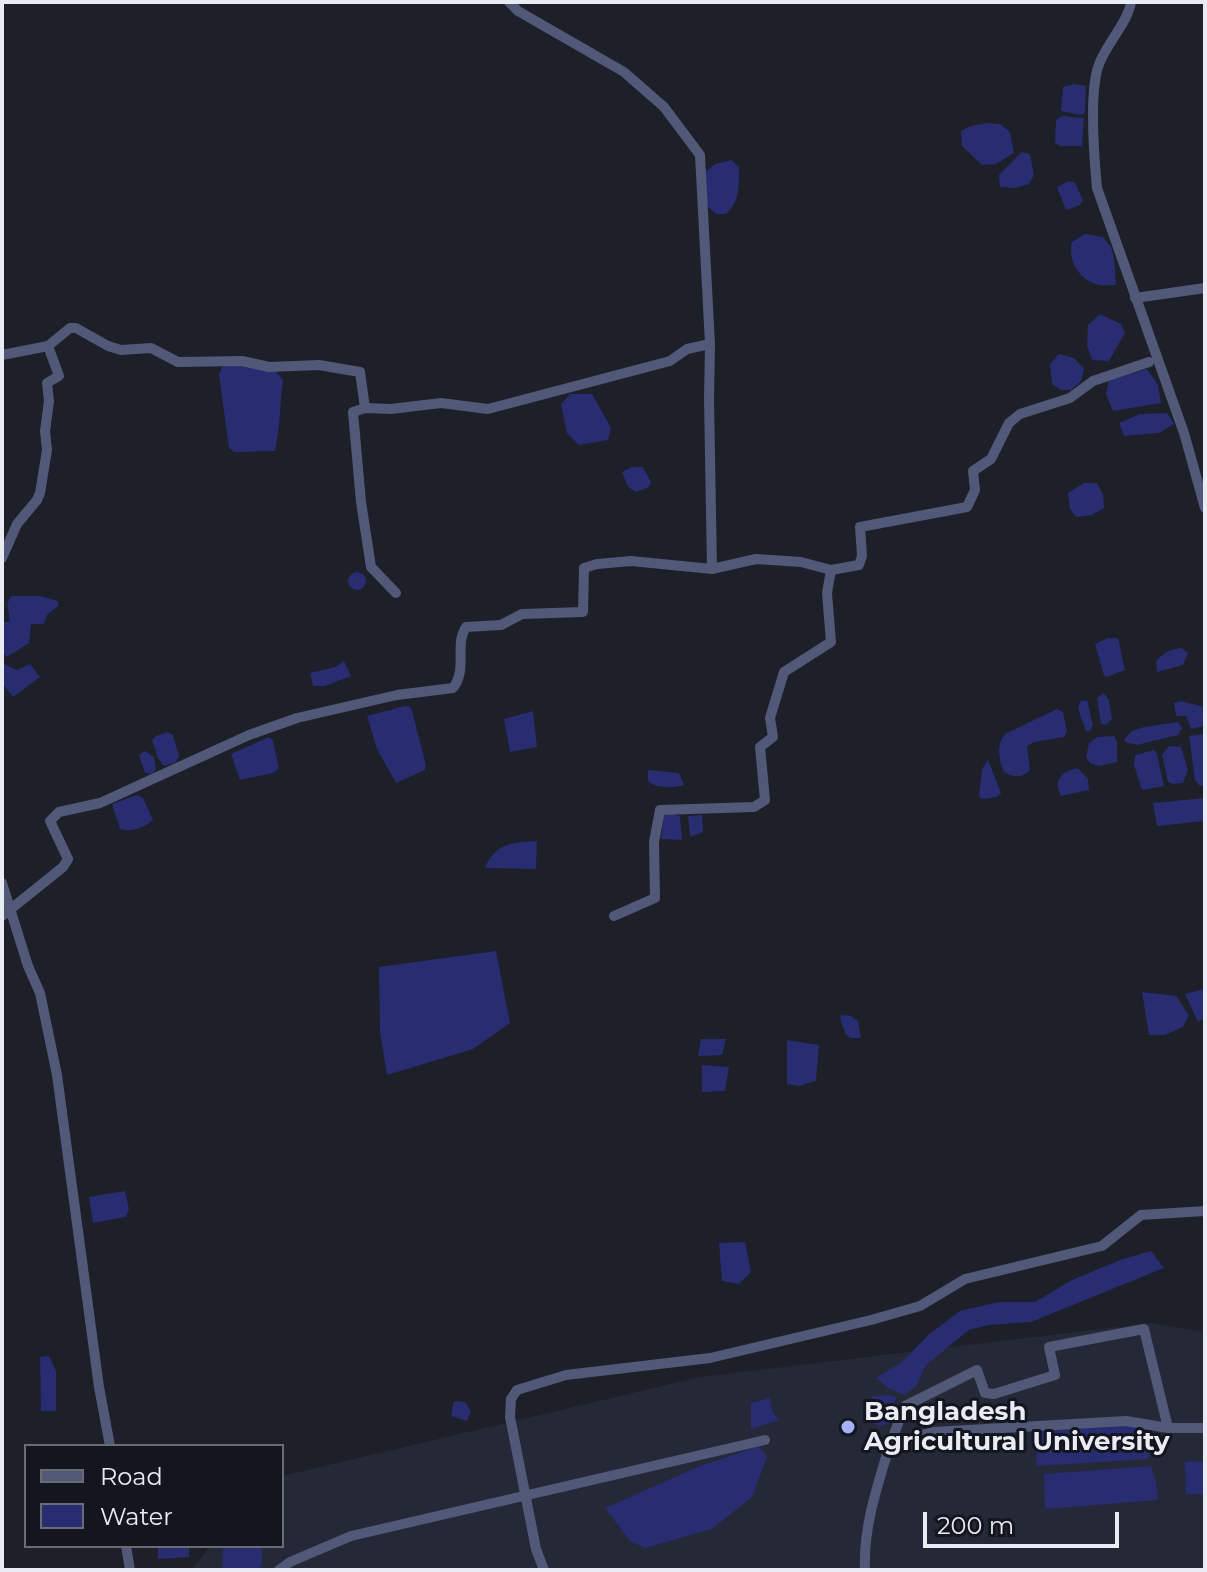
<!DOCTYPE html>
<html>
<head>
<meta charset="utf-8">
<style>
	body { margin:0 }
	#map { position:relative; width:1207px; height:1572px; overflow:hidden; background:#1d1f29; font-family:Montserrat,sans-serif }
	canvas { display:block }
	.frame { position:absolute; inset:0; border:4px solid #eaecf3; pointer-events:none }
	.legend { position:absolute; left:24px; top:1444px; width:260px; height:104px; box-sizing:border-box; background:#14161f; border:2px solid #6a6c74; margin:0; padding:10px 14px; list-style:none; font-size:24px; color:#eaecf3 }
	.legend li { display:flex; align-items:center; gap:16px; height:40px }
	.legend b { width:40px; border:2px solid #6a6c74 }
	.scale { position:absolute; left:923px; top:1512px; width:196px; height:36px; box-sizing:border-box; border:4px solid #eaecf3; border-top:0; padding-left:10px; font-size:24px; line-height:28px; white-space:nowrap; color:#eaecf3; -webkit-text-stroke:6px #14161f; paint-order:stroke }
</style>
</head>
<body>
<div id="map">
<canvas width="1207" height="1572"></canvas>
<div class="frame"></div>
<ul class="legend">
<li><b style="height:10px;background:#515878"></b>Road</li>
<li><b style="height:22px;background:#282c71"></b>Water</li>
</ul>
<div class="scale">200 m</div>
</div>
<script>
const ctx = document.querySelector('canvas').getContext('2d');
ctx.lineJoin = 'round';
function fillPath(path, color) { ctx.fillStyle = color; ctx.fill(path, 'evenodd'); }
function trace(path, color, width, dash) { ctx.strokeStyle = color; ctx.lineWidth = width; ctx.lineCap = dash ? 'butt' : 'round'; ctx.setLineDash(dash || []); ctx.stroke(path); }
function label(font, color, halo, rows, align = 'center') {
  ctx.font = font + ' Montserrat,sans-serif'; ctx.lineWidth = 6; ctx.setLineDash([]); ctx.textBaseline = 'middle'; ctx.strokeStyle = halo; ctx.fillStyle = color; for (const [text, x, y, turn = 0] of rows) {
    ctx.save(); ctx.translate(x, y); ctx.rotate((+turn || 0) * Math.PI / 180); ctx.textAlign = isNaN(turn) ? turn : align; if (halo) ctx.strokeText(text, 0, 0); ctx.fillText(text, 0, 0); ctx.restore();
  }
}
fillPath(new Path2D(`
	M1151,1323L1205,1332V1570H192L210,1546H282V1476L700,1377Z`), '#252837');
fillPath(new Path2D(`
	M1074,84L1086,86L1085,113L1081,115L1061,111L1063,87Z
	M1062,116L1084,118L1082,146H1060L1055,143L1056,120Z
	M988,123L1000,124L1010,132L1014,153L996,164L982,165L962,146L961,131L971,126Z
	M1022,152L1030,154L1034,175L1029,184L1015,188L1000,187L999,175Z
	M732,160L739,168C739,186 740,201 726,214H716L706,205L705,172L715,164Z
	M1069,181L1075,183L1083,200L1080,205L1066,210L1057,187Z
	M1085,234L1103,237L1111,247L1114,258L1116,285C1109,285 1102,286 1096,284C1079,280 1067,258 1072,242Z
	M1100,314L1121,324L1125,333L1109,361L1092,360L1087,345L1088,325Z
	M1059,354L1074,358L1084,369L1081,381L1071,390H1061L1052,384L1050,364Z
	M231,365L274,369L283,380C280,404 280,427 275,451L234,452L229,448L219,375L222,367Z
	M1147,369L1158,385L1161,403L1113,411L1106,394L1109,380Z
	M570,394H592L611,428L608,440L579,445L567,433L561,404Z
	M1167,413L1174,424L1159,433L1124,436L1119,423L1140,414Z
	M632,467H643L651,482L649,487L636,492L628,487L622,472Z
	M1084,483H1097L1103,495L1104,508L1092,515L1076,517L1070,509L1068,493Z
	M348 581a9 9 0 1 1 18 0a9 9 0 1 1-18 0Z
	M11,596H40L58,601V606L47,615L44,624H31L29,643L7,657L2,651V623L10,621L7,604Z
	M1108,638H1118L1125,670L1107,677L1104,676L1095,644Z
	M1182,648L1188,653L1183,665L1157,672L1156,661C1165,652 1170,649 1182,648Z
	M344,661L351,676L325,686H313L310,673L335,667Z
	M2,663L17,670L30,664L40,677L13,697L2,683Z
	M1104,693L1109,700L1112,719L1106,725L1101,724L1097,698Z
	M1087,700L1093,725L1090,731H1086L1078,709L1080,701Z
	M1181,701L1205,707L1204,726L1191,729L1186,716H1176L1174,703Z
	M405,706L410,707L412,711L426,765L425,770L396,783L377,749L367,716Z
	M1057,709L1063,712L1067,731L1064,737L1034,742L1027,746L1030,770C1022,778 1014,778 1004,772C999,760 996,745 1005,734Z
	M533,711L537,747L510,752L504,719Z
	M1178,722L1182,728L1178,735L1137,745L1125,742V738L1132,731L1144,727Z
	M168,732L173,735L179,756L176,762L164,766L158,758L152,740L156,736Z
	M1205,734V785L1200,786L1195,780L1189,736Z
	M1114,736L1117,742V762L1099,766L1090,763L1086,757L1089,743L1097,737Z
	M269,737L273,741L279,769L273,773L240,780L231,754Z
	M1169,746L1181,747L1188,770L1183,783L1173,784L1168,782L1162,755Z
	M1154,750L1157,754L1164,786L1142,790L1134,765L1135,755Z
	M145,751L154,757L156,769L152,774L145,773L139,755Z
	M988,760L1001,793L997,797L981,799L979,795L982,769Z
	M1078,768L1088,779L1089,790L1061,796C1053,780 1061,771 1078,768Z
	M648,770L679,773L684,785C674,788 655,789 648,781Z
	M137,795L143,798L153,820C146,827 130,833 120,829L112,804Z
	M1205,798V821L1157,826L1153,803Z
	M664,812L680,816L682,840L661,839Z
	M702,815L703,832L690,837L688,816Z
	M537,841L536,869L485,868C495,843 513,842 537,841Z
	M496,951L510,1023L473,1049L387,1075L380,1032L379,967Z
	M1204,989L1205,1018L1198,1022L1185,994Z
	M1142,992L1176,996L1189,1015L1183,1027L1165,1035H1149Z
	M841,1015L851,1016L858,1021L861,1038H850L845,1033L840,1018Z
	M701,1039H726L722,1055L698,1056Z
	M787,1040L819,1045L816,1081L799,1086L787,1084Z
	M702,1065L729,1067L725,1091L702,1092Z
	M125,1191L129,1209L126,1217L93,1223L89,1197Z
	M745,1242L751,1272L739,1284L722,1281L719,1243Z
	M1151,1251L1164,1268L1031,1322L989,1325L969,1330L926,1365L916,1386L904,1395L888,1388L876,1378L902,1362L928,1335L960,1311L999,1302H1035L1072,1280L1120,1260Z
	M49,1356L56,1371V1411H41L40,1357Z
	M888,1395L896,1397L889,1424L880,1426L871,1423L868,1414L872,1396Z
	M770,1398L772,1411L779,1420L751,1429V1403Z
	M454,1401L465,1402L471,1411L467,1421L451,1416Z
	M1126,1425L1147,1429L1149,1459L1037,1466L1035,1430Z
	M759,1446L767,1457L752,1497L712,1529L645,1548L630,1541L605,1508L700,1466Z
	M1205,1461V1494H1186L1185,1462Z
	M1151,1466L1156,1482L1158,1500L1045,1509L1044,1474Z
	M158,1546H189V1557L158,1559Z
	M262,1546V1565L258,1570H222L223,1547Z`), '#282c71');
trace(new Path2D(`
	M509,2L518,11L624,72L664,107L700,155L710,344
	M1131,2C1128,24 1100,50 1096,75C1090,106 1094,156 1097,188L1184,433L1205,508
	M1135,298L1205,288
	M2,355L48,346L70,328H76L108,346L121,350L151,348L178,362L242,361L269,367L319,365L360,372L365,408L391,409L441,403L488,409L670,361L687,349L710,344L709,398L712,569
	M365,408L353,412L361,502L371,567L396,593
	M2,558L17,524L37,500L40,493L47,450L45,431L49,401L47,383L59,376L48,346
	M2,883L28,966L40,993L57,1075L99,1387L110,1446
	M2,916L63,867L68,859L50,821L59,812L100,803L249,735L297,718L397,695L453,688C468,669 454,645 466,627L501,625L522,614L583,612L584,568L597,564L631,561L712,569L756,559L801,562L831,570L859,565L862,556L860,527L967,507L975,490L973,471L991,459L1009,423L1020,414L1070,398L1093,381L1149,362
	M614,916L655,898L654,842L660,810L754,807L765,800L760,747L773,737L770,718L784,672L831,642L827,593L831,570
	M890,1444L905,1406L977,1370L985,1393L994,1394L1055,1375L1049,1347L1144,1329L1168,1428
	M126,1546L130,1570
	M279,1570L290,1562L351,1536L765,1440
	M544,1570L536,1549L510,1417L511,1399L517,1390L566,1375L710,1358L871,1320L920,1306L965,1279L1102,1246L1141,1215L1205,1211
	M865,1570C863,1527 878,1484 890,1444L933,1432L1126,1421L1168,1428H1205`), '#515878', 10);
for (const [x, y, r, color] of [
	[848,1427,8,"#a3b2fc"]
]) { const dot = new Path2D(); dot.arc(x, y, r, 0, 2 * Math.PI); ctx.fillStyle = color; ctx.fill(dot); trace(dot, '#14161f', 3); }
label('bold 26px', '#eaecf3', '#14161f', [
	["Bangladesh",864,1412],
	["Agricultural University",864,1442]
], 'left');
</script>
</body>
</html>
